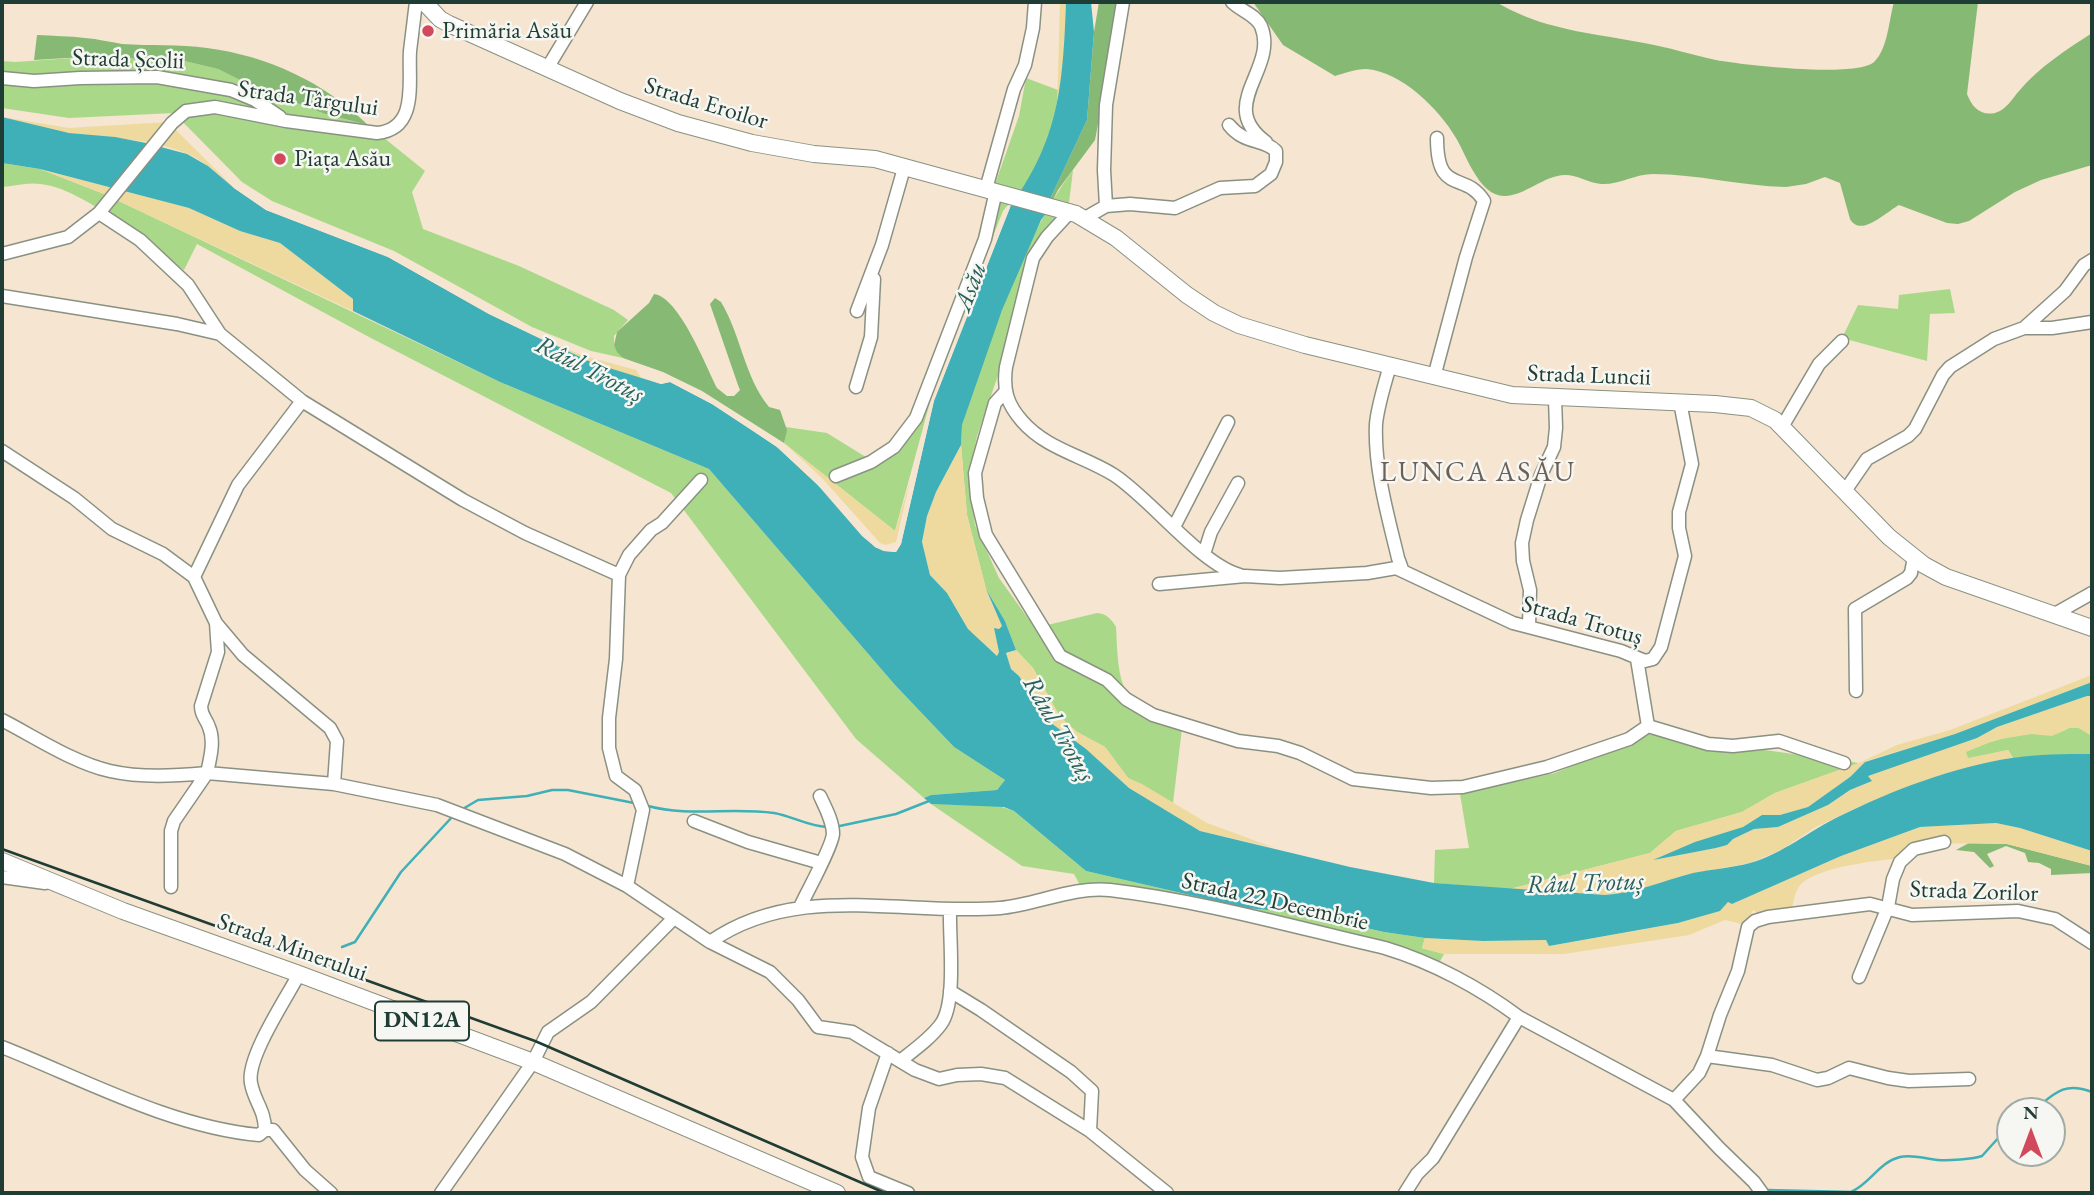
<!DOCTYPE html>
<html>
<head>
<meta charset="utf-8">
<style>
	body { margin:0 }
	#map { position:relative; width:2094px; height:1195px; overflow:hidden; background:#f5e5d1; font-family:"EB Garamond",serif }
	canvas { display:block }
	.frame { position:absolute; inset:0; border:4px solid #1f3d34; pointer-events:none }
	.north { position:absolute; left:1996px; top:1097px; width:70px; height:70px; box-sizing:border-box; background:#f6f6f2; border:2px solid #a0aca6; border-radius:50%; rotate:0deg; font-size:19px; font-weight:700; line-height:28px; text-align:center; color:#1f3d34 }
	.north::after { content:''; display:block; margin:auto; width:24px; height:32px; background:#d1495b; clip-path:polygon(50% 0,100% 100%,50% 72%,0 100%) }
</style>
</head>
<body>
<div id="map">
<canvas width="2094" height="1195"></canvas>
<div class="frame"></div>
<div class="north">N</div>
</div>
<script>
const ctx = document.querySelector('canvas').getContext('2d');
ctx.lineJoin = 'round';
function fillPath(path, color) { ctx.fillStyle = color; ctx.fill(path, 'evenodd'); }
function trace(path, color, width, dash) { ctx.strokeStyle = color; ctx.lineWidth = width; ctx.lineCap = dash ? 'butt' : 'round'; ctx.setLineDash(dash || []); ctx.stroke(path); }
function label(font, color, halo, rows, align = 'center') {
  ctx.font = font + ' "EB Garamond",serif'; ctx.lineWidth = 5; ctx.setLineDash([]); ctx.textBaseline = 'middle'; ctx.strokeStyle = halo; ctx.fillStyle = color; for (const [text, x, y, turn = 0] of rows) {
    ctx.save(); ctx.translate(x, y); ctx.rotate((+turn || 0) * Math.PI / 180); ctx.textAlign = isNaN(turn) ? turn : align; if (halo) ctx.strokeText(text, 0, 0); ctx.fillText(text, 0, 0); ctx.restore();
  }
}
fillPath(new Path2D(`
	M117,55L143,61L176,59L218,69L246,83L325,114L368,125L425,171L412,192L423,229L519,266L614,310L628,320L614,336V345L623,358L591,351L532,327L394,251L272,201L242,182L174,113L69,118L2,108V61L15,62Z
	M1026,78L1058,90C1057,122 1043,155 1027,182C1021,194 1010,202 1003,211L936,380L895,531L784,443L786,427L827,433L869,459L882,451L912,418L980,240L992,193L1019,116Z
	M2,163L40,169L104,194L500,382L709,469L895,685L954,747L1005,780L997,790L931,795L924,798L856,739L671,493L369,337L197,244L184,270C149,245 81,187 40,184C28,182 14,186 2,187Z
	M1073,170L1069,203L1059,216L1038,260L977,436L969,477L975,525L999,578L1035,628L1097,613C1106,614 1111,618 1116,627C1117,643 1117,681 1128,693C1140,707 1166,713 1183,720L1173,803L1128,778L1105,747L1077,732L1060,717L1033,668L1016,650L1005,621L986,589L967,515L961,445L962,425C990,341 1020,242 1073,170Z
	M1950,289L1955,313L1930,314L1927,361L1842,338L1858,305L1898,309L1899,295Z
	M2069,728H2079L2092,736V754L2013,758L2008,750L1968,759L1965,752C1986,743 2008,735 2031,734C2051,734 2049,738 2069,728Z
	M1648,734L1859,763L1775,793L1742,812L1676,831L1650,853L1510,889L1434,883L1435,850L1469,848L1460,794L1555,773Z
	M931,804L996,805L1014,811L1086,871L1246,908L1301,913L1384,932L1425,938L1422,948L1444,954L1434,972L1410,959L1246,920L1082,889L1074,874L1022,866Z`), '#a9d988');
fillPath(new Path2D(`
	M1099,2H1121L1095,140L1058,190L1047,212L1051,197L1087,120L1094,32Z
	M1253,2H1496C1515,13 1534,21 1555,26C1584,34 1614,37 1644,43C1668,47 1692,55 1716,60C1742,65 1857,78 1874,62C1888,49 1889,19 1894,2H1978L1967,94C1972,107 1980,116 1995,113C2006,110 2012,99 2019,91C2039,67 2066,50 2092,33V165L2041,180L2015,192L1969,221L1958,224L1947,223L1899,205C1886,212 1861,238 1850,219L1840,183L1825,177L1806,184L1786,187C1741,186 1697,174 1653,174C1635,174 1619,185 1601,184C1589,183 1578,175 1565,175C1540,175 1515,207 1491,192C1474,180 1466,155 1456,138C1440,110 1401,71 1366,69C1355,69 1345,73 1335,76L1283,45Z
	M37,35C53,36 69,36 85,38C98,39 110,42 122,44C150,46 179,44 207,48C268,56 324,82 368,125L325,114L246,83L218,69L176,59L143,61L117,55L34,60Z
	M654,294C679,297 706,366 717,388L727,396H734L740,390L738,385L710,304L715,298L721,302C741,335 744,376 769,407L780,410L787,430L784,443L702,391L663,372L623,358L617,352L614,345L617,332L649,303Z
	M1969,843L2007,844L2092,866V873L2051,875V869L2039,863L2028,862L2025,853L2006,846L1987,854L1994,866L1990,868L1974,852L1956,850Z`), '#86b974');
fillPath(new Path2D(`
	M1060,2H1066L1063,74L1057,110Z
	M2,117L69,128L168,122L234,188C222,178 210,166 196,158C157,138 112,139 70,133C47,130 24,123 2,117Z
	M40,169L189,208L240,231L280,243L353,299V311L104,194Z
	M543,340L588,357L636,370L641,377H635L593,363Z
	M784,443L895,531L910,481L896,542L886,545L880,543L822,478Z
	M961,445L967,515L986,589L1002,626L999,629L994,628L999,652L997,656L968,629L947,593L930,575L922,543L927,516L936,492Z
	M1016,650L1033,668L1060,717L1077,732L1105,747L1128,778L1142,784L1207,823L1275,848L1200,831L1129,788L1047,720L1019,676L1011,669L1006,654Z
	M2092,675V682L1955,734L1866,761L1850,777L1808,807L1780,815H1762L1743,827L1657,858L1716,848L1727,845L1733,839L1754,829L1778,827L1828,805L1850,790L1872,781L1867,776L1977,738L1997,727L2087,696H2092V736L2079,728H2069L2052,736L2031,734L1995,740L1966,752L1968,758L2008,750L2013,758L1975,766L1900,790L1856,808L1816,827L1781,850L1750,863L1691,874L1627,893L1605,895L1510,889L1650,853L1676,831L1742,812L1775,793L1859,763L1897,745L1950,730Z
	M1996,823L2020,828L2092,851V866L2007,844L1919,843L1914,856C1886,860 1823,865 1802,883C1795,890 1794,899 1792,908L1761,916L1753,910L1746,925L1725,920L1689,935L1564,954H1444L1422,948L1425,938L1483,941L1547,940L1550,946L1679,923L1720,911L1728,902L1732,904L1841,856L1920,827Z`), '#eeda9e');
fillPath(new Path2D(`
	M1066,2H1091L1094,32L1087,120L1051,197L1047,212L1041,220L1002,310L962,425L961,445L936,492L927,516L922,542L930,575L947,593L968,629L997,656L999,652L994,628L999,629L1002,626L986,589L1005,621L1016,650L1006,653L1011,669L1019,676L1047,720L1086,749L1129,788L1200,831L1350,867L1434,883L1605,895C1636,893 1662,881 1693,873C1712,869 1732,868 1750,863C1783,854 1810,830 1840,816C1893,790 1953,767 2012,758C2038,754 2066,754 2092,754V851L2020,828L1996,823L1920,827L1841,856L1732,904L1728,902L1720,911L1678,923L1549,946L1546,940L1483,941L1425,938L1384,932L1301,913L1246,908L1086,871L1014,811L1004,807L931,804L924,798L931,795L997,790L1005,780L954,747L895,685L709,469L500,382L353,311V299L280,243L240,231L189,208L40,169L2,163V117L69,133L115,137L146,143L187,154L208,166L234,188L266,210L388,257L489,314L593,363L661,384L670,382L712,404L777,447L816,483L862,536L875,547L884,551L896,552L901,544L934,401L1011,205C1060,138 1063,82 1066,2Z
	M2092,682V696H2087L1997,727L1977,738L1868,776L1872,781L1850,790L1828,805L1778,827L1754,829L1733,839L1727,845L1716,848L1653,860L1695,842L1743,827L1762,815H1780L1808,807L1850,777L1865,762L1955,734Z`), '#3fb0b7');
fillPath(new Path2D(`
	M215,167L268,207L389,254L490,311L589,357L543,340L489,314L388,257L266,210L234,188Z
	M1011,205L934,400L901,544L896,552L884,551L875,547L845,512L877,544L894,548L898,543L936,381L1006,207Z
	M639,374L661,380L672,379L714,401L779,444L819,480L840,506L777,447L752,430L712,404L670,382L661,384L641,377Z`), '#f5e5d1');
trace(new Path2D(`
	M648,806C689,817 731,807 774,813C792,816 807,826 827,827
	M461,810L478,800L527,796L552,790H568L634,803
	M835,827L896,814L929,801
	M342,947L355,942L401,872L453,816
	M2033,1111C2054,1094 2063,1081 2092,1092
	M1767,1190L1851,1192C1870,1184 1879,1162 1900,1157C1913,1154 1925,1159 1938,1160C1947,1161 1974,1159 1982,1156L2010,1125
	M1746,1193L1757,1191`), '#3fb0b7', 2.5);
const minor = new Path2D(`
	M1232,2C1241,11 1255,14 1261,26C1279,69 1215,105 1266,142
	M548,67L587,2
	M2,78L34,81L80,78L157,77L231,90L255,100L280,117
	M986,189L1014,89L1025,65L1033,28L1035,2
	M1106,206L1104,170L1106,105L1123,2
	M1070,212L1047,237L1033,258L1006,367C1003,390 1007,404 1022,421C1046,449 1084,456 1114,475C1151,499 1201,565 1240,575
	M99,213L140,240L188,285L220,334
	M1085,218L1106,206L1130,204L1175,208L1220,188L1255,186L1271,174L1276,162V151C1263,138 1245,145 1229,125
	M2,254L68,237L99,213L172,123L186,111L215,107L286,121L377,133C419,129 408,81 410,51C412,35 414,18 416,2
	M2,296L177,324L220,334L302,401L238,485L194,577L216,623L243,655L330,728L337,741L334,784
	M857,311L882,245L904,168
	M2024,328H2052L2092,322
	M1390,365C1385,384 1378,404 1376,424C1374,468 1388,516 1398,558L1402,569
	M1434,377L1466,257L1484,201C1465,170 1437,197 1437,138
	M856,387L871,337L874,279
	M1005,392L995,403L975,473L977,498L986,535L1060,656L1107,680L1126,699L1153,715L1238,741L1278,746L1300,753L1353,779L1431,788L1463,787L1547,767L1629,739L1648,726L1708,744L1733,746L1779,741L1844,763
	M302,401L463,500L525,533L619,575
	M1782,427L1819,364L1842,341
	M2,451L74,498L112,529L163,554L194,577
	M836,476L871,462L894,447L916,418L985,239L996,191
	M1845,491L1867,459L1908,436L1915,429L1943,375L1950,367L1994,339L2024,328L2065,291L2084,265L2092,260
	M1174,527L1228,422
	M1204,554L1211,532L1238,483
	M1159,584L1245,576L1280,578L1367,573L1396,568L1513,623L1621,651L1645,661L1653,659L1661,647L1685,556L1679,528V512L1692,464L1680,402
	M2053,615L2092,593
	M1529,626L1530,590L1523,561L1522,543L1527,520L1541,475L1554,447L1556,428L1555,398
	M1637,659L1648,726
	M1856,691L1855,609L1907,578L1911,573L1914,557
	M2,720C35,737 74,763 110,771C141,778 174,776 207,773C210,759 215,741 209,727C206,718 201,716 201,706L218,652L216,623
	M694,821L748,842L821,863
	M2,877L45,883
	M627,886L643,810L635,790L616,776L609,748V718L616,659L619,575L629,555L651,530L662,523L701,480
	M171,887V831L174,821L207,773L334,784L437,805L565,854L627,886L710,942L770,972L798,1000L818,1027L852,1032L915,1070L939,1079L957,1075L981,1074L1005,1078L1090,1131L1167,1193
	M800,907C807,892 832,847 833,834C833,821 825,807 820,796
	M710,942C797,881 903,916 1000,908C1036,905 1073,886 1110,890C1203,901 1294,927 1385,948C1432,962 1480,988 1519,1017L1674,1100L1719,1148L1754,1182L1762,1193
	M1859,977L1888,907L1893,879L1900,862L1914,849L1944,842
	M950,991L981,1010L1071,1072L1092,1091L1090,1131
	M2,1047C83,1079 171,1127 259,1135L265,1130C265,1110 254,1101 251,1083C246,1058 286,999 299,974
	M888,1053L869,1108L862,1157L869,1177L908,1193
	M1707,1056L1772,1065L1817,1080L1828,1078L1849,1068L1888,1078L1909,1081L1969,1079
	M900,1061C914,1050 931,1038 941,1024C957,1002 949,938 950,910
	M1674,1100L1699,1073L1707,1056L1720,1015L1738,971L1748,927L1755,921L1768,917L1870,904L1912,915L2018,911L2055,919L2092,943
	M265,1130H273L305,1170L331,1193
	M441,1193L533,1062L548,1032L591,1002L674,918
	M1405,1193L1417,1174L1433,1158L1519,1017`);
const major = new Path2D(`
	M424,2L440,19L449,24L620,101L678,123L752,143L814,154L875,159L1076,214L1116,238L1187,295L1214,313L1239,325L1305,345L1512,395L1715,404L1751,408L1775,420L1889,537L1924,565L1946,577L2092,628
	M2,861L123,911L299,974L533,1062L837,1193`);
trace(minor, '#8a9182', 15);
trace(major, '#8a9182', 18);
trace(minor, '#fff', 12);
trace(major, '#fff', 16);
trace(new Path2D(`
	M2,849L535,1041L885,1193`), '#1f3d34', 2.5);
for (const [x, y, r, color] of [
	[428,31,7,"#d1495b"],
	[280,159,7,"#d1495b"]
]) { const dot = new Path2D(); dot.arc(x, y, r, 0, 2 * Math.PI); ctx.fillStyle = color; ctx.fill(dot); trace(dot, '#f6f6f2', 2.5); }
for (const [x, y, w] of [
	[422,1021,94]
]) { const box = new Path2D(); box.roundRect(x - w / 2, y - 19.5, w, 39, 5); ctx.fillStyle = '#f6f6f2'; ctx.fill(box); trace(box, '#1f3d34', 2); }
label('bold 23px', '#1f3d34', null, [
	["DN12A",422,1021]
]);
label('24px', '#1f3d34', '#f6f6f2', [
	["Primăria Asău",442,31],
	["Piața Asău",294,159]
], 'left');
label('24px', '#1f3d34', '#f6f6f2', [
	["Strada Școlii",128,60,2],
	["Strada Târgului",308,99,8],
	["Strada Eroilor",706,104,17],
	["Strada Luncii",1589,376,2],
	["Strada Trotuș",1582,621,16],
	["Strada Zorilor",1974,892,2],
	["Strada 22 Decembrie",1275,902,13],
	["Strada Minerului",292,948,20]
]);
label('italic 26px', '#29605b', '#f6f6f2', [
	["Asău",971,287,-70],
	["Râul Trotuș",589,370,27],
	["Râul Trotuș",1058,729,60],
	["Râul Trotuș",1585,884,-2]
]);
ctx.letterSpacing = '2px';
label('28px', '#6d6157', '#f6f6f2', [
	["LUNCA ASĂU",1478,473]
]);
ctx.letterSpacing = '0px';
</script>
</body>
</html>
